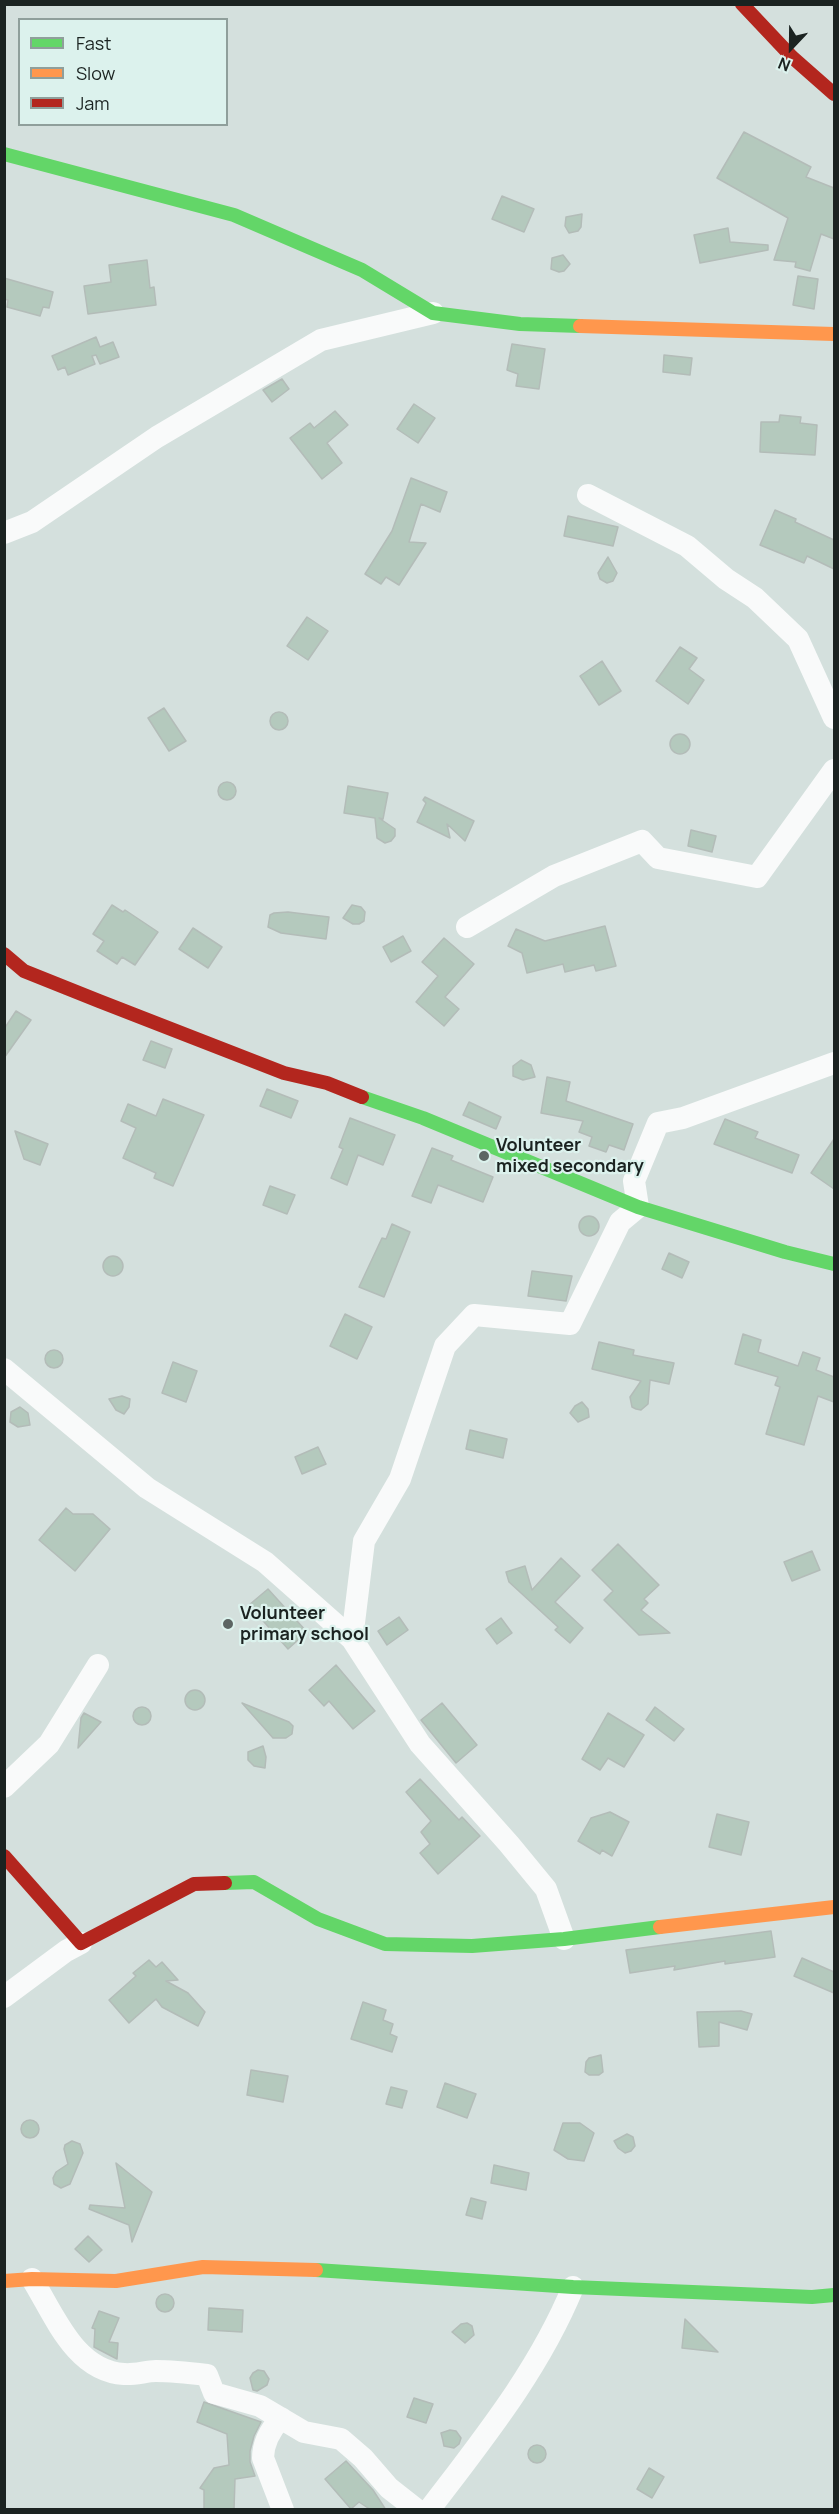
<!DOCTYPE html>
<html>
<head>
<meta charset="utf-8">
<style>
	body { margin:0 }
	#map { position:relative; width:839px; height:2514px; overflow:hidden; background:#d4e0dd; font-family:Manrope,sans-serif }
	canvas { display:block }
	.frame { position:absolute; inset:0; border:6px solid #1b2321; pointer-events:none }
	.legend { position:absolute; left:18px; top:18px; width:210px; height:108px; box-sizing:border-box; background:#dcf2ed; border:2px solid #8f9f9b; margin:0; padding:8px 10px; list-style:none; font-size:18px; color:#1b2321 }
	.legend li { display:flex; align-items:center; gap:12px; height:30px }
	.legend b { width:30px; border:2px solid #8f9f9b }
	.north { position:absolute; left:761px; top:18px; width:60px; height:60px; -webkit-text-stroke:4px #dcf2ed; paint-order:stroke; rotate:202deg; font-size:16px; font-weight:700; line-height:24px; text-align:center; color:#1b2321 }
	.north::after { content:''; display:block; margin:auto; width:21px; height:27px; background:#1b2321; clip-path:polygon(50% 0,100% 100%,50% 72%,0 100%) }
</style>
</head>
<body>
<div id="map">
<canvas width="839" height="2514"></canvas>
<div class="frame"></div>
<ul class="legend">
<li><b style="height:8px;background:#63d668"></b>Fast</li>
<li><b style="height:8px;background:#ff974d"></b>Slow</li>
<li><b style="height:8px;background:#b3261e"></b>Jam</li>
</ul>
<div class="north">N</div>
</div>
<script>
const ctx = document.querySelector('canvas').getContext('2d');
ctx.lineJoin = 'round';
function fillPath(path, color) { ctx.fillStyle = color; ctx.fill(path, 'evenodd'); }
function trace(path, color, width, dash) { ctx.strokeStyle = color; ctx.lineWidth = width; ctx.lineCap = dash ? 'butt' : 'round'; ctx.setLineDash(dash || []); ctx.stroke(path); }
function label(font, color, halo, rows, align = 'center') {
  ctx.font = font + ' Manrope,sans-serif'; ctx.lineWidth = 4.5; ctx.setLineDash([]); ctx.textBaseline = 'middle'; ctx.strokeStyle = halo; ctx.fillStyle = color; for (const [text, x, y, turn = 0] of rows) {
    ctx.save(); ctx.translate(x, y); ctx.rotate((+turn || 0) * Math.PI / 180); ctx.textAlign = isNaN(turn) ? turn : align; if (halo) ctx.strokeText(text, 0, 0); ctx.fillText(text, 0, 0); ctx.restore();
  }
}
const building = new Path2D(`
	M744,132L811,167L806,177L834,188V239L821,234L810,271L795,267L796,262L774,260L788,218L717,178Z
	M502,196L534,209L524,232L492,219Z
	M582,214L581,227L578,231L569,233L565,226L566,217Z
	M728,228L730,242L768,245V250L700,263L694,235Z
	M563,255L570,264L564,271L559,272L551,269L552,258Z
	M147,260L150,288L154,287L156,305L88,314L84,286L111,282L109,265Z
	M798,276L818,279L814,309L793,305Z
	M4,278L53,292L49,308L43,307L40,316L7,307L8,300L4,299Z
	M96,337L100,347L113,342L119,357L100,364L96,355L92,356L95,364L68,375L65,367L58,370L52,356Z
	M512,344L545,349L539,389L516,386L518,374L507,370Z
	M664,355L692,358L690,375L663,372Z
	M282,379L289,389L272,402L263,390Z
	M414,404L435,418L418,443L397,429Z
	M335,411L348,425L327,443L342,463L322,479L290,438L310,423L314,428Z
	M780,415L801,417L800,423L817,425L815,455L760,452L761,422H779Z
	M411,478L447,492L440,512L421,504L409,542L426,543L399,585L386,577L381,584L365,574L392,531Z
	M775,510L796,519L795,522L834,540V569L807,556L804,563L760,545Z
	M568,516L618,527L613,546L564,536Z
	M608,557L617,573L613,581L607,583L600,579L598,573Z
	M307,617L328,631L308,660L287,646Z
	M680,647L697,658L689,669L704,680L688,704L656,681Z
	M602,661L621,691L599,705L580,676Z
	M164,708L186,741L169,751L148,718Z
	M270 721a9 9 0 1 1 18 0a9 9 0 1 1-18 0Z
	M670 744a10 10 0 1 1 20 0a10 10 0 1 1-20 0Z
	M218 791a9 9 0 1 1 18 0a9 9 0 1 1-18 0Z
	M348,786L388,793L383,819L379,818L395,829V836L391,841L385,843L377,838L375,818L344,813Z
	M425,797L474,821L465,841L447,824L450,838L417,822L426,803L423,800Z
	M691,830L716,836L712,852L688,846Z
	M112,905L123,912L125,910L158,932L135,965L122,957L117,964L97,951L104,941L93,934Z
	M352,905L361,907L365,912L364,921L359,924H353L343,918Z
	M288,912L329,917L326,939L281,933L268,927L270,915L274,913Z
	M605,926L616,966L596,971L594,965L565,972L563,964L527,973L522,953L508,946L516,929L545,941Z
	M193,928L222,947L208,968L179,949Z
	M403,936L411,951L391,962L383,947Z
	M444,938L474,964L445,997L459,1009L444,1026L416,1002L438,976L422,962Z
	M16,1011L31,1020L4,1058V1029Z
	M151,1041L172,1049L165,1068L143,1060Z
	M521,1060L531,1065L535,1077L523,1080L513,1076V1066Z
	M547,1077L570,1082L566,1101L633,1124L624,1150L609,1145L606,1152L589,1146L592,1137L579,1132L583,1121L541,1113Z
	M267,1089L298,1101L291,1118L260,1106Z
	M163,1099L204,1115L173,1186L154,1178L156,1173L123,1158L136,1128L121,1121L128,1104L156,1116Z
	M469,1102L501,1117L496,1129L463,1115Z
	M350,1118L395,1135L383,1165L358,1155L347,1185L331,1178L343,1149L339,1147Z
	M725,1119L758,1132L755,1138L799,1155L792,1173L714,1144Z
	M15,1131L48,1144L40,1165L24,1159Z
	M834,1139V1189L811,1173Z
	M432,1148L453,1156L451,1160L493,1177L483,1202L438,1185L431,1203L412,1196Z
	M270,1186L295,1195L287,1214L263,1205Z
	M579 1226a10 10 0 1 1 20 0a10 10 0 1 1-20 0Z
	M392,1224L410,1232L384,1297L359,1287L382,1238L386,1239Z
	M669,1253L689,1262L682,1278L662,1269Z
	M103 1266a10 10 0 1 1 20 0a10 10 0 1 1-20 0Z
	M532,1271L572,1276L566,1301L528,1296Z
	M345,1314L372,1327L357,1359L330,1346Z
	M743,1334L761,1340L758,1352L798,1366L803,1352L820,1358L816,1370L834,1377V1402L818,1396L804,1445L766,1434L780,1387L775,1385L778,1377L735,1364Z
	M599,1342L634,1350L633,1355L674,1363L669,1384L650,1380L648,1404L641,1410L636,1409L632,1407L630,1397L641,1381L592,1369Z
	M45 1359a9 9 0 1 1 18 0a9 9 0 1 1-18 0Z
	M173,1362L197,1371L186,1402L162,1393Z
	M122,1396L130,1399L129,1407L124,1414L116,1410L109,1399Z
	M582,1402L588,1409L589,1417L578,1422L570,1413L575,1406Z
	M20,1407L28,1413L30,1425L18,1427L10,1422L11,1412Z
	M470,1430L507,1439L503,1458L466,1449Z
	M318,1447L326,1464L302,1474L295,1457Z
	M66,1508L73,1514H93L110,1529L75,1571L39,1540Z
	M618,1544L659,1585L644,1599L648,1603L641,1610L670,1633L639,1635L604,1600L613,1591L592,1570Z
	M812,1551L820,1570L792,1581L784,1562Z
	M561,1558L580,1576L555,1602L583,1628L570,1643L555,1630L558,1627L509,1582L506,1572L525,1566L532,1590Z
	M268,1589L307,1632L288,1649L249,1605Z
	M399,1617L408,1630L387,1645L378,1631Z
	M501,1618L512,1633L497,1644L486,1629Z
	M336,1665L375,1711L353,1729L329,1701L324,1706L309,1690Z
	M185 1700a10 10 0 1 1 20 0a10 10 0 1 1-20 0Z
	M242,1703L289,1722L293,1726L292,1734L286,1738H273Z
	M442,1703L477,1745L456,1763L421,1720Z
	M655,1707L684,1729L674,1741L646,1720Z
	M133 1716a9 9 0 1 1 18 0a9 9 0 1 1-18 0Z
	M84,1713L101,1722L78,1748L81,1718Z
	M608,1713L644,1735L624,1767L608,1758L600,1770L582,1759Z
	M263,1746L266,1757L265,1768L254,1766L248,1760V1752Z
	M420,1779L459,1820L462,1817L480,1836L438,1874L420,1853L430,1844L421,1832L431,1821L406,1792Z
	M610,1812L629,1822L612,1856L602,1850L600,1854L578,1841L591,1818Z
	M717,1814L749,1822L741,1855L709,1847Z
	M771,1931L775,1957L725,1964V1961L674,1970L675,1966L630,1973L626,1950Z
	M802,1958L834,1972V1993L794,1976Z
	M149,1960L156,1967L162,1962L178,1980L166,1981L188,1993L205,2012L198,2026L162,2007L156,1999L129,2023L109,2000L136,1976L133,1973Z
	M363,2002L386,2010L383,2020L393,2024L390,2034L397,2037L392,2052L351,2039Z
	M741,2011L752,2014L747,2030L719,2022V2046L699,2047L697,2012Z
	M601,2055L603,2072L599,2075H589L585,2072L586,2062L589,2058Z
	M251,2070L288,2076L283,2102L247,2095Z
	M445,2083L476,2094L467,2118L437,2107Z
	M391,2087L407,2091L402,2108L386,2104Z
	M21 2129a9 9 0 1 1 18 0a9 9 0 1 1-18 0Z
	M563,2123H580L594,2133L584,2161L568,2159L554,2150Z
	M627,2134L633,2137L635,2146L631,2151L625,2153L618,2148L614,2141Z
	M72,2141L80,2144L83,2153L70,2184L61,2188L54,2184L53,2178L56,2172L68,2164L64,2149L65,2145Z
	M116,2163L152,2192L132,2242L129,2225L89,2209L90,2205L125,2208Z
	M494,2165L529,2173L526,2190L491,2183Z
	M471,2198L486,2202L482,2219L466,2215Z
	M88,2236L102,2250L89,2262L75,2249Z
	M156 2303a9 9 0 1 1 18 0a9 9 0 1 1-18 0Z
	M209,2308L243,2310L242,2332L208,2330Z
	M99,2311L119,2318L109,2342L118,2343L117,2359L94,2347L95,2329L92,2328Z
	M685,2319L718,2352L682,2348Z
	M467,2323L472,2326L474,2335L465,2343L452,2332L461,2324Z
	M258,2370L264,2371L269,2379L267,2385L257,2391L253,2390L250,2378L253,2373Z
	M414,2398L433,2404L426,2423L407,2417Z
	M204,2402L261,2422L254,2436L250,2451V2462L255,2476L235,2479L234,2510H204V2490L200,2488L214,2468L229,2465L227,2434L197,2422Z
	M450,2430L456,2431L461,2438L459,2444L454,2448L444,2446L443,2441L441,2433Z
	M528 2454a9 9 0 1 1 18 0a9 9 0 1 1-18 0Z
	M346,2461L373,2490L386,2510H371L359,2502L351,2509L325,2479Z
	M649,2468L664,2477L652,2498L637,2489Z`);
fillPath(building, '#b4c9bd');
trace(building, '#b3bcb8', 1.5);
trace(new Path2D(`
	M588,495L687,546L726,579L755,598L798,639L834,718
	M4,533L32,522L157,437L321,340L433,313
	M467,927L554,876L642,841L658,858L757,877L834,770
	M4,1369L147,1488L265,1562L352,1639L420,1744L509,1844L546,1889L564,1939
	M352,1639L364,1541L400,1479L445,1346L474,1315L570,1324L620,1222L638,1207L634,1181L658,1123L683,1118L834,1063
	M4,1787L49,1744L98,1665
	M4,1997L66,1951L81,1943
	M32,2279C55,2316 75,2371 124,2374C135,2375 146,2371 156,2371C173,2371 190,2373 207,2375L214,2393L260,2406L304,2432L341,2439L363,2458L389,2488L417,2510
	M281,2418C271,2429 263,2443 263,2458L283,2510
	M429,2510C483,2439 539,2370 573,2287`), '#f9fafa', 22);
trace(new Path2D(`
	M4,154L234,215L362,270L433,313L520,324L580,326
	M362,1097L423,1118L638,1207L785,1252L834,1264
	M225,1883L254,1882L318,1919L385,1944L472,1946L564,1939L660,1927
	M316,2270L573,2287L812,2297L834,2295`), '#63d668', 14);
trace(new Path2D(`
	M580,326L834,334
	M660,1927L834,1907
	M4,2281L32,2279L116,2281L203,2267L316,2270`), '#ff974d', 14);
trace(new Path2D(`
	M742,4L792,57L834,94
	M4,954L24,971L99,1001L284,1073L327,1083L362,1097
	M4,1856L81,1943L194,1884L225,1883`), '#b3261e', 14);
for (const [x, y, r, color] of [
	[484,1156,6,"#5c6563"],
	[228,1624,6,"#5c6563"]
]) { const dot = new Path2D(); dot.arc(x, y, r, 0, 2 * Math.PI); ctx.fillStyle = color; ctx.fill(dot); trace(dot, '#dcf2ed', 2); }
label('bold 18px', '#1b2321', '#dcf2ed', [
	["Volunteer",496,1146],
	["mixed secondary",496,1167],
	["Volunteer",240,1614],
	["primary school",240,1635]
], 'left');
</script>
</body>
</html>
